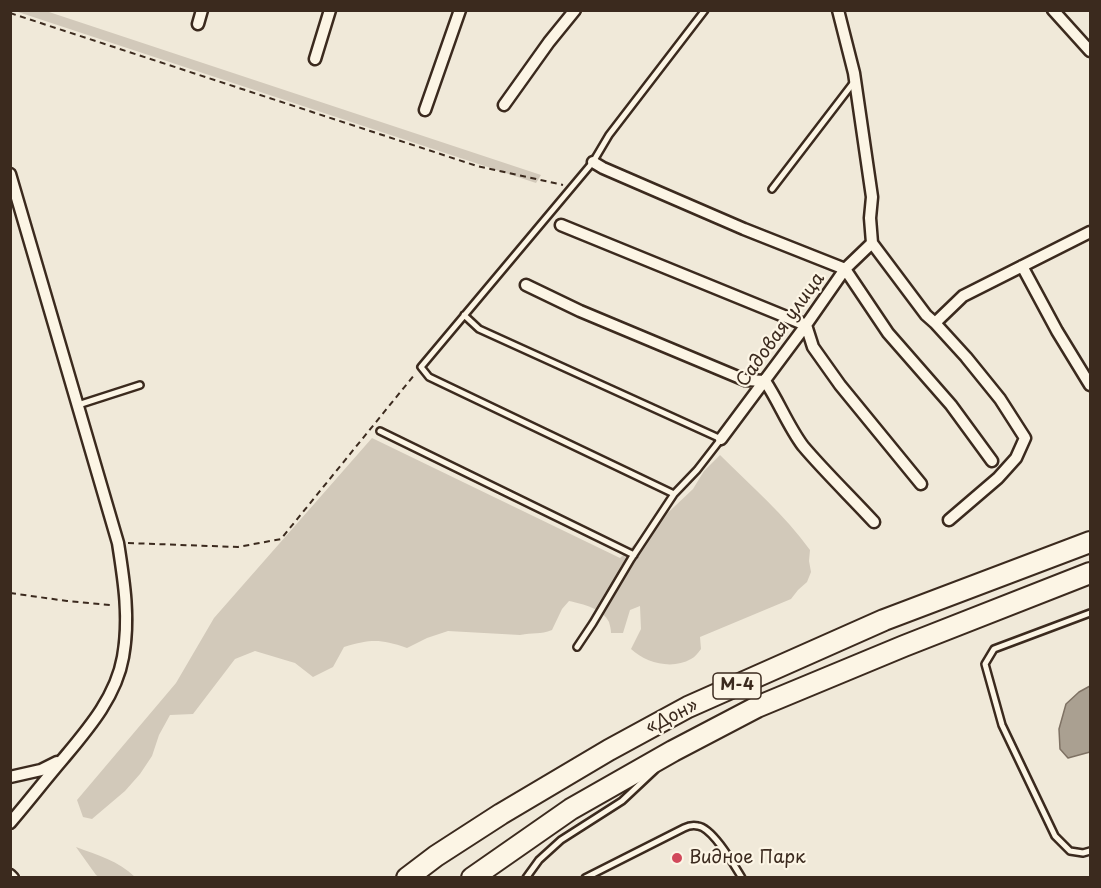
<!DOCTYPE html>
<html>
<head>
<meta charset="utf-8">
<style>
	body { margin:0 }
	#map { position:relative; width:1101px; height:888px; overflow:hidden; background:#f0e9d9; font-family:"Playpen Sans",sans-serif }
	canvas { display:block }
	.frame { position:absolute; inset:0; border:12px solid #3b2a1e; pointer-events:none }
</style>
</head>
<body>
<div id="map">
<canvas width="1101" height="888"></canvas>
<div class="frame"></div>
</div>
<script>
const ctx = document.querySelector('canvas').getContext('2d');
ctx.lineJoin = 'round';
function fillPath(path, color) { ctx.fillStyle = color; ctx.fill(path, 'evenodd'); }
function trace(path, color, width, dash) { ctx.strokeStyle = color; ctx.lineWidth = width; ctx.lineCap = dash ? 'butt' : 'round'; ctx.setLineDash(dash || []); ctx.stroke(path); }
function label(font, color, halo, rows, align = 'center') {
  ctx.font = font + ' "Playpen Sans",sans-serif'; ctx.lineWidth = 4.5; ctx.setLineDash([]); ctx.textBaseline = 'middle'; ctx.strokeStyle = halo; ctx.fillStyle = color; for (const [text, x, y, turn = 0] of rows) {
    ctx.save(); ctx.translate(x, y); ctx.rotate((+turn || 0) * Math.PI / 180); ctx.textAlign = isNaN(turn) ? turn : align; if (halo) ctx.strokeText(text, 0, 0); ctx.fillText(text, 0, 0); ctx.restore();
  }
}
fillPath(new Path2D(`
	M15,11H46L541,175L536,183Z
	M372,438L620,558L693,489L704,471L720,455C751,486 785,515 810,550L809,561L811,572L807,582L798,590L791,599L700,637L701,649C698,653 695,657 691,659C672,670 646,663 631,649L641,629L640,606L630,610L623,633H611C611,629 610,626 609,622C603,609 583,604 569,601L562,609L552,630C540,635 533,632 520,635L448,631L427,638L407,648C380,639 372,639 344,647L333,667L313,677L295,663L255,651L235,659L193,714L170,715L159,735L152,756L140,774L125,791L92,819L83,817L77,800L176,683L214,618Z
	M76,847C97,855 119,861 135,877H99L96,875Z`), '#d2c9ba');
const water = new Path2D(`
	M1090,686V752L1068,758L1060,749L1059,729L1066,704L1079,692Z`);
fillPath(water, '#aaa091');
trace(water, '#7e7163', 1.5);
const lane = new Path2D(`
	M772,189L854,82
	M464,315L479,329L721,439L697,470L674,494L631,559L593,623L577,647
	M78,405L140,385
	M380,431L634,555
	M674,494L429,377L421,367L593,162L609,135L705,10
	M1090,613L994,649L985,664L1002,725L1055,836L1070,851L1083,853L1090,851
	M526,878L539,860L561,840L622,801L655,770
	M585,878L684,828C688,826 693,825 698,826C713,828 734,865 742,878`);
const street = new Path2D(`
	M838,10L854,73L872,197L870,218L872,243L926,315L935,323L966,357L1000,399L1025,438L1016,458L998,478L949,520
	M1053,10L1090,51
	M198,24L202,10
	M315,59L330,10
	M504,105L549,42L575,10
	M425,110L460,10
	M593,162L603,168L744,229L845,269L888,333L951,405L992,461
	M10,174L118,543C124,581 130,618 123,657C116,697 88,729 63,759C45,780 28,802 10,823
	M561,225L806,325L813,347L840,385L921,484
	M1022,266L1057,331L1090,385
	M526,285L580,311L745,380L765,381C779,402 788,426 803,446C825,472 851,497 874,522
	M935,323L963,296L1090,232
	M721,439L806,325L845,269L872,243
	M10,777L41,770L57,762
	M10,875L13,878`);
const highway = new Path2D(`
	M407,878L436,856L501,814L609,750L688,707L884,620L1090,542
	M472,878L571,809L673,751L757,707L904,646L1090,573`);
trace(lane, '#3b2a1e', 10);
trace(street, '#3b2a1e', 15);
trace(highway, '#3b2a1e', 24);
trace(new Path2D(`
	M10,13L477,166L563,185
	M128,543L238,547L281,539L415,374
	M10,593L67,601L110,605`), '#3b2a1e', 2, [6, 4.5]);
trace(lane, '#fcf5e5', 5);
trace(street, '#fcf5e5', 10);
trace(highway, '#fcf5e5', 20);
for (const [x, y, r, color] of [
	[677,858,6,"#d1495b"]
]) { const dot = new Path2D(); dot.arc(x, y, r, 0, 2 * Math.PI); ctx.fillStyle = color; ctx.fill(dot); trace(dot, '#fcf5e5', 2); }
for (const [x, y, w] of [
	[737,686,48]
]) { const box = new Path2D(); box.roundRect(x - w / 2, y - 13, w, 26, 4.5); ctx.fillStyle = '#fcf5e5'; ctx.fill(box); trace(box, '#3b2a1e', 1.5); }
label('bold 16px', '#3b2a1e', null, [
	["М-4",737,686]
]);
label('18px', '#3b2a1e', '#fcf5e5', [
	["Садовая улица",781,330,-54],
	["«Дон»",672,717,-27]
]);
label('18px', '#3b2a1e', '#fcf5e5', [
	["Видное Парк",689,858]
], 'left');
</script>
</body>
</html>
